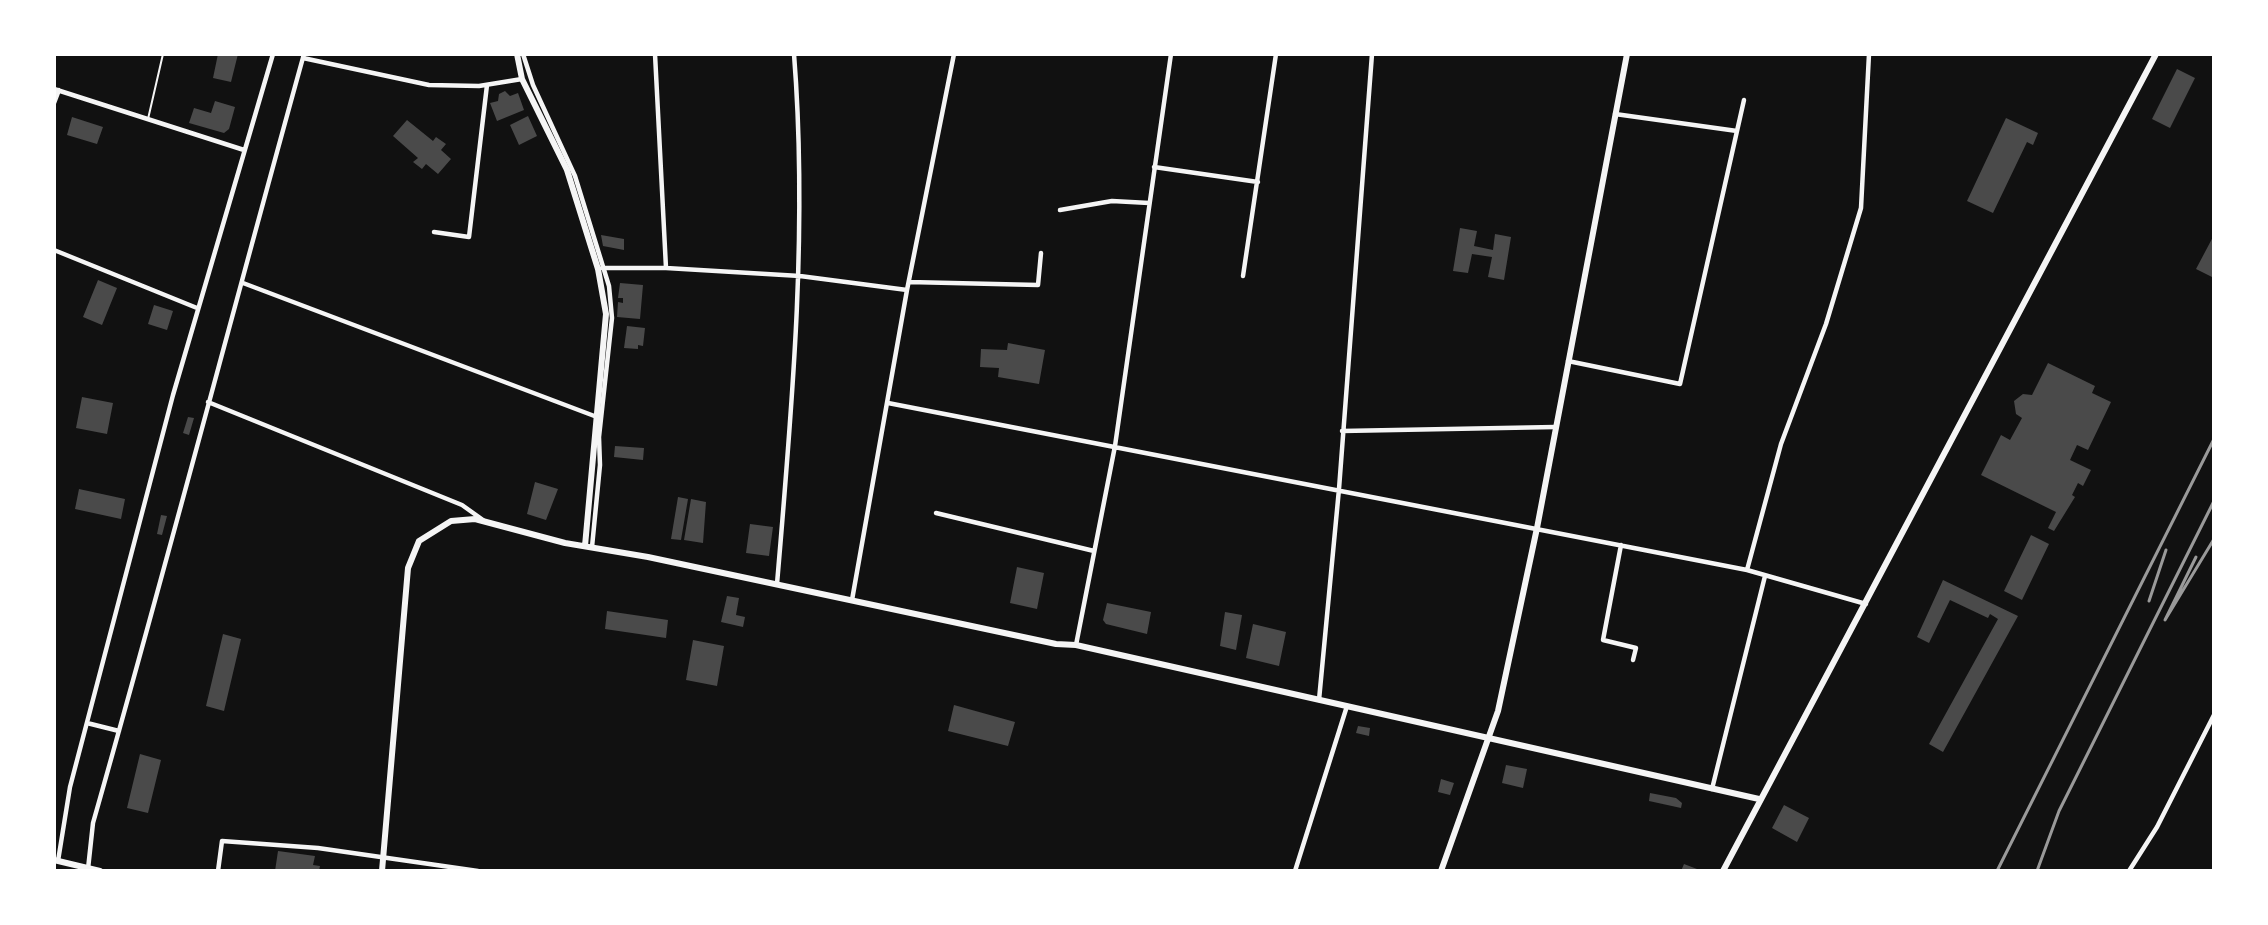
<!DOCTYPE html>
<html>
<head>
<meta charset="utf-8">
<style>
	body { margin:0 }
	#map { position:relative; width:2268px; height:925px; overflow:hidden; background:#111; font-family:Commissioner,sans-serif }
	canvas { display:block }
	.frame { position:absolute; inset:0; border:56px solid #fff; pointer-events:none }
</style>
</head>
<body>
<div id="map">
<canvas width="2268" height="925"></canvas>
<div class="frame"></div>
</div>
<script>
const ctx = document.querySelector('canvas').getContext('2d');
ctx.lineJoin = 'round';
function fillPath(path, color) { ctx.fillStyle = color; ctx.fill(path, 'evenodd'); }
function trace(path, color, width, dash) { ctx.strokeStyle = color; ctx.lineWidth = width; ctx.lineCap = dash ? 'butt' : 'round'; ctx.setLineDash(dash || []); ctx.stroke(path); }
fillPath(new Path2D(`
	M218,54H238L231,82L213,78Z
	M2177,69L2195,78L2170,128L2152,119Z
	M505,91L510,96L518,93L524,110L497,121L490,103L498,101L499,94Z
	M215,101L235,107L229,129L224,133L189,123L194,108L211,113Z
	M528,116L537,136L519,145L510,125Z
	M72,117L103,127L97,144L67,135Z
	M2006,118L2038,133L2033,145L2027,142L1993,213L1967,201Z
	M407,120L433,141L436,137L446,144L441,150L451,159L438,174L426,164L422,169L413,162L418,158L393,136Z
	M1460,228L1477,231L1474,246L1493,250L1495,234L1511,237L1504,280L1488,277L1492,257L1472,254L1468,273L1453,271Z
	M601,235L624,239V250L603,246Z
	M2214,235V278L2196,269Z
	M98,280L117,288L102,325L83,317Z
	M620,283L643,285L640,319L617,317L618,302L623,303V298H618Z
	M154,305L173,311L167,330L148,324Z
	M627,326L645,328L643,346L638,345V349L624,348Z
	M1008,343L1045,350L1039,384L998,377L999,368L980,367L981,349L1007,350Z
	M2048,363L2095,386L2092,393L2111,402L2088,450L2077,445L2070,460L2091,470L2083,486L2078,483L2072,495L2075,497L2054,531L2048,528L2056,512L1981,475L2001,435L2010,440L2022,418L2016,414L2014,401L2023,394L2032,395Z
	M82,397L113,403L107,434L76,428Z
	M188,417L194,418L189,435L183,433Z
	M615,446L644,448L643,460L614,457Z
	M535,482L558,489L546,520L527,514Z
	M79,489L125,499L121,519L75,509Z
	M678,497L688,499L681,540L671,539Z
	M691,499L706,502L703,543L684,540Z
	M161,515L167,516L162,535L157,534Z
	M750,524L773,527L769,556L746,553Z
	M2031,535L2049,544L2022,600L2004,591Z
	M1017,567L1044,573L1037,609L1010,603Z
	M1943,580L2018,616L1943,752L1929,744L1998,619L1990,614L1988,618L1950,600L1929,643L1917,637Z
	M727,596L739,598L736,615L745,617L743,627L721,622Z
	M1107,603L1151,612L1147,634L1106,624L1103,620Z
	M607,611L668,620L666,638L605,629Z
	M1225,612L1242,615L1236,650L1220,646Z
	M1253,624L1286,632L1279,666L1246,658Z
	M223,634L241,639L224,711L206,706Z
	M693,640L724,646L717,686L686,680Z
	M954,705L1015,722L1008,746L948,731Z
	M1358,726L1370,728L1369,736L1356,733Z
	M140,754L161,760L148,813L127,808Z
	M1506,765L1527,769L1523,788L1502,783Z
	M1441,779L1454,783L1450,795L1438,792Z
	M1650,793L1676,798L1682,803L1681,808L1649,801Z
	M1784,805L1809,818L1797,842L1772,828Z
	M278,851L315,856L313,865L320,866L319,871H275Z
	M1684,864L1697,869L1696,871H1681Z`), '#4a4a4a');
trace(new Path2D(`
	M148,119L163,54`), '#f5f5f5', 2);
trace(new Path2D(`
	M523,54L533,85L575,176L609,286L612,318L599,437L600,465L592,547
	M655,54L666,268
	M303,58L429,85L479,86L522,79
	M54,89L244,150
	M54,103L59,90
	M1615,114L1737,131
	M1154,167L1258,182
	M1060,210L1112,201L1149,203
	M434,232L469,237L487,85
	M54,250L197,308
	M602,268H666L800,276L907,290
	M1243,276L1276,54
	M909,282L1038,285L1041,253
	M243,283L597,417
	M1568,361L1680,384L1744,100
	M208,402L462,505L483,520
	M888,403L1747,570L1866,604
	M1342,431L1555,427
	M936,513L1094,551
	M1621,545L1603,640L1636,648L1633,660
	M1747,570L1781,444L1826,324L1861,208L1869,54
	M777,584C792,407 808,231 794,54
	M852,600L907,290L954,54
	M1076,645L1115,446L1171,54
	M1319,700L1339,489L1372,54
	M87,723L119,731
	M1712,789L1765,576
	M58,861L70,787L173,395L273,54
	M88,869L93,823C166,567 233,310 304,54
	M218,871L222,841L318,848L478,871
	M1295,871L1347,706
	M2129,871L2157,827L2214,715`), '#f5f5f5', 4.5);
trace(new Path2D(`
	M517,54L522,79L567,170L598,269L606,314L585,546
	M54,860L100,871
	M382,871L408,568L419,541L451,521L475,519L565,543L648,557L1056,644L1076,645L1759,799
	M1441,871L1498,711L1537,528L1627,54
	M1723,871L2156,54`), '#f5f5f5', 6);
trace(new Path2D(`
	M2196,557L2165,620L2214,539
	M2149,601L2166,550
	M1997,871L2214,439
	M2037,871L2059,811L2214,501`), '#9a9a9a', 3);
</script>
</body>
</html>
